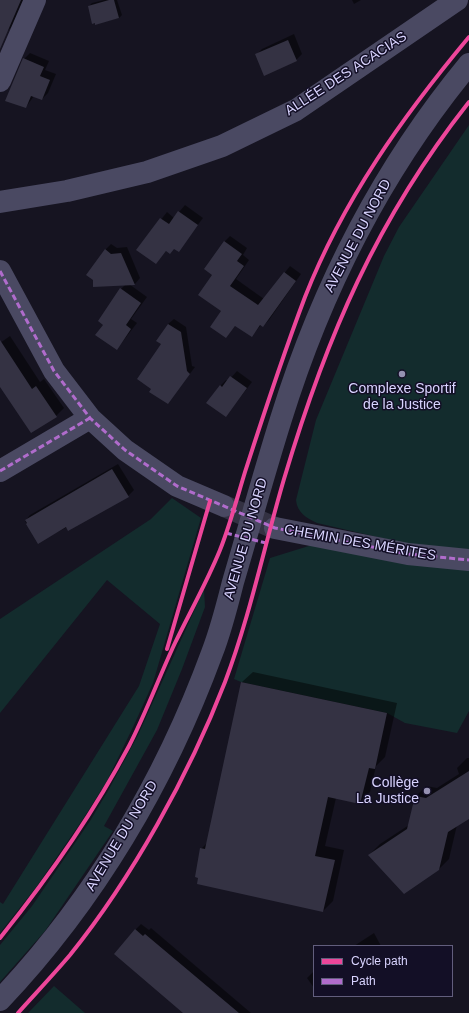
<!DOCTYPE html>
<html>
<head>
<meta charset="utf-8">
<style>
	body { margin:0 }
	#map { position:relative; width:469px; height:1013px; overflow:hidden; background:#161421; font-family:Helvetica,sans-serif }
	canvas { display:block }
	.legend { position:absolute; left:313px; top:945px; width:140px; height:52px; box-sizing:border-box; background:#130f26; border:1px solid #625e7d; margin:0; padding:5px 7px; list-style:none; font-size:12px; color:#d9d4ff }
	.legend li { display:flex; align-items:center; gap:8px; height:20px }
	.legend b { width:20px; border:1px solid #625e7d }
</style>
</head>
<body>
<div id="map">
<canvas width="469" height="1013"></canvas>
<ul class="legend">
<li><b style="height:5px;background:#ed469a"></b>Cycle path</li>
<li><b style="height:5px;background:#b06ccc"></b>Path</li>
</ul>
</div>
<script>
const ctx = document.querySelector('canvas').getContext('2d');
ctx.lineJoin = 'round';
function fillPath(path, color) { ctx.fillStyle = color; ctx.fill(path, 'evenodd'); }
function trace(path, color, width, dash) { ctx.strokeStyle = color; ctx.lineWidth = width; ctx.lineCap = dash ? 'butt' : 'round'; ctx.setLineDash(dash || []); ctx.stroke(path); }
function label(font, color, halo, rows, align = 'center') {
  ctx.font = font + ' Helvetica,sans-serif'; ctx.lineWidth = 3; ctx.setLineDash([]); ctx.textBaseline = 'middle'; ctx.strokeStyle = halo; ctx.fillStyle = color; for (const [text, x, y, turn = 0] of rows) {
    ctx.save(); ctx.translate(x, y); ctx.rotate((+turn || 0) * Math.PI / 180); ctx.textAlign = isNaN(turn) ? turn : align; if (halo) ctx.strokeText(text, 0, 0); ctx.fillText(text, 0, 0); ctx.restore();
  }
}
fillPath(new Path2D(`
	M469,125V553L433,550L317,523C306,518 297,512 296,500L316,420L384,256L399,227Z
	M172,498L201,518L153,683L134,725L107,781L83,819L37,886L0,933V902L3,904L139,686L160,624L107,580L0,713V619L151,519Z
	M312,545L469,564V711L457,733L405,723L387,713L241,682L234,679L270,558Z
	M204,589L205,607L182,669L157,730L104,826L113,831L45,931L0,982V945L32,906L90,821L109,789L138,735Z
	M54,986L85,1013H28Z`), '#132c2d');
fillPath(new Path2D(`
	M0,0H26L14,25L0,37Z
	M104,0H117L122,15L119,18L96,24L89,6L92,3Z
	M352,0H361L354,4Z
	M294,34L302,54L296,60L256,55L262,49Z
	M30,53L49,61L45,70L56,74L48,93L42,99L34,96L26,107L24,59Z
	M185,205L203,218L178,251L175,248L167,250L156,263L137,250L167,212L174,218Z
	M230,236L247,248L243,255L249,260L236,279L264,299L290,266L301,274L269,320L263,326L261,325L252,336L236,325L226,337L223,311L214,275L224,242Z
	M111,244L117,248L127,247L140,278L135,284H129L147,297L131,319L137,323L117,349L104,325L121,289L125,285L105,250Z
	M174,319L186,327L192,366L195,367L168,403V324Z
	M10,336L40,382L44,379L64,408L56,416L0,385V343Z
	M237,371L252,382L226,416L220,386L226,380L228,381Z
	M118,464L134,490L128,496L38,542L25,521L30,515Z
	M253,672L397,703L385,757L376,766L370,792L359,803L336,798L325,846L344,850L333,901L323,911L201,849L207,843L242,682Z
	M467,758H469V816L457,825L449,859L438,870L369,855L380,844L409,825L416,796L426,786L437,788L459,774L457,768Z
	M141,924L149,930L151,928L251,1013H184L135,930Z
	M374,933L381,946H354Z
	M314,971V988L307,978Z`), '#0007');
fillPath(new Path2D(`
	M0,0H21L0,49Z
	M109,0H114L119,18L95,25V23L92,24L88,6Z
	M288,40L297,61L264,76L255,54Z
	M23,58L44,67L40,76L50,80L42,100L31,96L26,108L5,101Z
	M178,211L198,225L179,252L174,249L170,254L166,251L156,264L136,250L160,218L169,224Z
	M224,241L242,254L237,261L244,266L230,286L258,305L284,272L296,281L263,327L260,325L252,337L235,326L226,338L210,327L221,311L198,295L212,275L204,269Z
	M105,249L111,254L121,253L135,285L93,287V280L86,275Z
	M120,288L141,303L126,325L131,329L117,350L95,335L103,325L98,321Z
	M168,324L181,332L187,371L190,374L168,404L149,392L151,389L137,379L161,344L156,341Z
	M0,340L32,389L36,386L57,417L31,433L0,387Z
	M230,376L247,388L226,417L206,403L220,385L222,387Z
	M112,469L129,497L86,521L68,531L66,527L38,544L26,524L27,523L25,520Z
	M241,682L387,713L375,769L369,768L360,804L328,797L315,856L335,860L323,912L197,884L198,878L195,877L200,848L205,849Z
	M469,771V819L448,832L439,870L404,894L368,855L407,829L415,796L426,798Z
	M135,929L143,936L145,934L239,1013H183L114,954Z`), '#343243');
trace(new Path2D(`
	M224,506L275,528`), '#333142', 22, [22, 11]);
trace(new Path2D(`
	M0,81L35,0
	M0,202L67,191L147,172L222,146L296,110L457,0
	M0,271L54,371L90,418L125,450L177,486L224,506
	M0,471L90,418
	M275,528L408,554L469,560
	M0,1000C94,901 165,781 212,653C221,630 227,606 233,582C249,528 264,473 281,419C321,290 383,168 469,64`), '#4a4962', 22);
trace(new Path2D(`
	M0,271L54,371L90,418L125,450L177,486L275,528L408,554L469,560
	M0,471L90,418
	M226,533L266,543`), '#b06ccc', 3, [6, 3]);
trace(new Path2D(`
	M167,649L210,501
	M0,938C48,878 93,814 129,746C146,713 159,677 175,643C190,612 207,582 220,550C230,525 237,498 245,472C264,413 283,355 305,297C343,200 403,116 469,37
	M18,1013C35,994 53,975 70,955C132,878 189,775 225,682C250,616 264,547 284,479C326,338 377,218 469,102`), '#ed469a', 4);
for (const [x, y, r, color] of [
	[402,374,4,"#9591b1"],
	[427,791,4,"#9591b1"]
]) { const dot = new Path2D(); dot.arc(x, y, r, 0, 2 * Math.PI); ctx.fillStyle = color; ctx.fill(dot); trace(dot, '#130f26', 1.5); }
label('14px', '#d9d4ff', '#130f26', [
	["ALLÉE DES ACACIAS",346,74,-33],
	["AVENUE DU NORD",358,236,-62],
	["AVENUE DU NORD",246,539,-74],
	["CHEMIN DES MÉRITES",360,543,10],
	["AVENUE DU NORD",122,836,-59]
]);
label('14px', '#d9d4ff', '#130f26', [
	["Complexe Sportif",402,389],
	["de la Justice",402,405],
	["Collège",419,783,"right"],
	["La Justice",419,799,"right"]
]);
</script>
</body>
</html>
